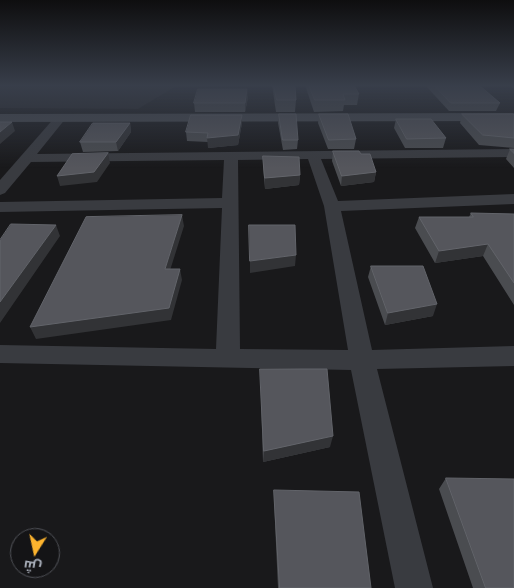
<!DOCTYPE html>
<html>
<head>
<meta charset="utf-8">
<style>
	body { margin:0 }
	#map { position:relative; width:514px; height:588px; overflow:hidden; background:#19191b; font-family:"Titillium Web",Cairo,sans-serif }
	canvas { display:block }
	.north { position:absolute; left:10px; top:528px; width:50px; height:50px; box-sizing:border-box; background:#141416; border:1px solid #505258; border-radius:50%; rotate:190deg; font-size:14px; font-weight:700; line-height:20px; text-align:center; color:#aab0bb }
	.north::after { content:''; display:block; margin:auto; width:18px; height:22px; background:#fdb42e; clip-path:polygon(50% 0,100% 100%,50% 72%,0 100%) }
</style>
</head>
<body>
<div id="map">
<canvas width="514" height="588"></canvas>
<div class="north">ش</div>
</div>
<script>
const ctx = document.querySelector('canvas').getContext('2d');
ctx.lineJoin = 'round';
function fillPath(path, color) { ctx.fillStyle = color; ctx.fill(path, 'evenodd'); }
function trace(path, color, width, dash) { ctx.strokeStyle = color; ctx.lineWidth = width; ctx.lineCap = dash ? 'butt' : 'round'; ctx.setLineDash(dash || []); ctx.stroke(path); }
fillPath(new Path2D(`
	M0,85H178L138,109L0,108Z`), '#242528');
fillPath(new Path2D(`
	M60,115L66,118L37,154L514,149V157L321,159L338,201L514,194V204L341,211L372,350L514,346V366L377,369L433,588H395L351,370L0,363V345L216,349L222,208L0,212V202L222,198L224,160L31,162L5,193L0,195V180L56,116ZM308,159L324,206L348,350L240,349L238,160Z`), '#393b40');
fillPath(new Path2D(`
	M514,113V121L0,122V114Z`), '#474a50');
fillPath(new Path2D(`
	M272,85H295L296,100L295,112H276Z
	M305,85H354L359,94L357,105H344L343,111L314,112Z
	M425,85H479L500,103L496,111H449Z
	M509,85H514V89Z
	M248,97L245,112H195L194,103Z
	M279,114L298,140L297,149L283,150L278,123Z
	M319,114L356,139L354,149H328L318,123Z
	M462,114L514,115V148L479,145L460,123Z
	M242,115V123L238,145L208,148V142L187,141L186,132Z
	M396,119L446,138L443,148H405L394,128Z
	M130,123L131,132L118,151L83,152L80,142Z
	M510,149H514V168L506,159Z
	M333,151L361,154L376,172L374,182L341,186L332,161Z
	M263,156L300,175L299,185L265,189L263,166Z
	M471,213L514,214V305L483,256L435,263L415,228L419,217H469Z
	M371,266L433,316L385,325L368,277Z
	M260,369L330,447L263,462Z
	M446,478L514,588H473L439,489Z
	M274,490L371,588H278L274,501Z`), '#4a4c50');
fillPath(new Path2D(`
	M247,89L248,97L245,112V103Z
	M242,115V123L238,145L208,148L207,138Z
	M12,122L15,131L0,144V132Z
	M130,123L131,132L118,151L116,142Z
	M108,153L110,163L97,182L60,186L57,176Z
	M376,172L374,182L341,186L342,176Z
	M300,175L299,185L265,189V178Z
	M182,215L184,226L167,280L165,269Z
	M56,225L60,236L0,323V302Z
	M488,244L483,256L435,263L439,251Z
	M296,255L295,266L250,273V261Z
	M180,269L182,280L171,320L36,339L30,327Z
	M437,304L433,316L385,325L388,313Z
	M333,436L330,447L263,462L264,451Z`), '#323336');
const building = new Path2D(`
	M274,85H295L296,100H277Z
	M309,85H354L359,94H343L345,100H315Z
	M434,85H479L500,103H451Z
	M198,89H247L245,103H194Z
	M279,114H296L298,140H283Z
	M319,114H348L356,139L329,140Z
	M462,114H513L514,115V138L483,135Z
	M191,115H242L238,135L207,138L208,133L186,132Z
	M396,119H431L446,138L407,139Z
	M0,122H12L0,132Z
	M93,123H130L116,142H80Z
	M510,149H514V153Z
	M333,151H359L361,154H370L376,172L342,176Z
	M108,153L94,172L57,176L72,154Z
	M263,156L299,157L300,175L265,178Z
	M471,213L514,214V283L488,244L439,251L419,217H473Z
	M182,215L165,269H180L169,308L30,327L86,217Z
	M11,224L56,225L0,302V240Z
	M249,225H295L296,255L250,261Z
	M371,266H423L437,304L388,313Z
	M260,369H327L333,436L264,451Z
	M446,478L514,479V588H486Z
	M274,490L359,492L371,588H280Z`);
fillPath(building, '#55565c');
trace(building, '#62646a', 1);
const sky = ctx.createLinearGradient(0, 0, 0, 168);
sky.addColorStop(0, '#0e0e0f');
sky.addColorStop(0.51, '#383e4a');
sky.addColorStop(1, '#383e4a00');
ctx.fillStyle = sky;
ctx.fillRect(0, 0, 514, 168);
</script>
</body>
</html>
